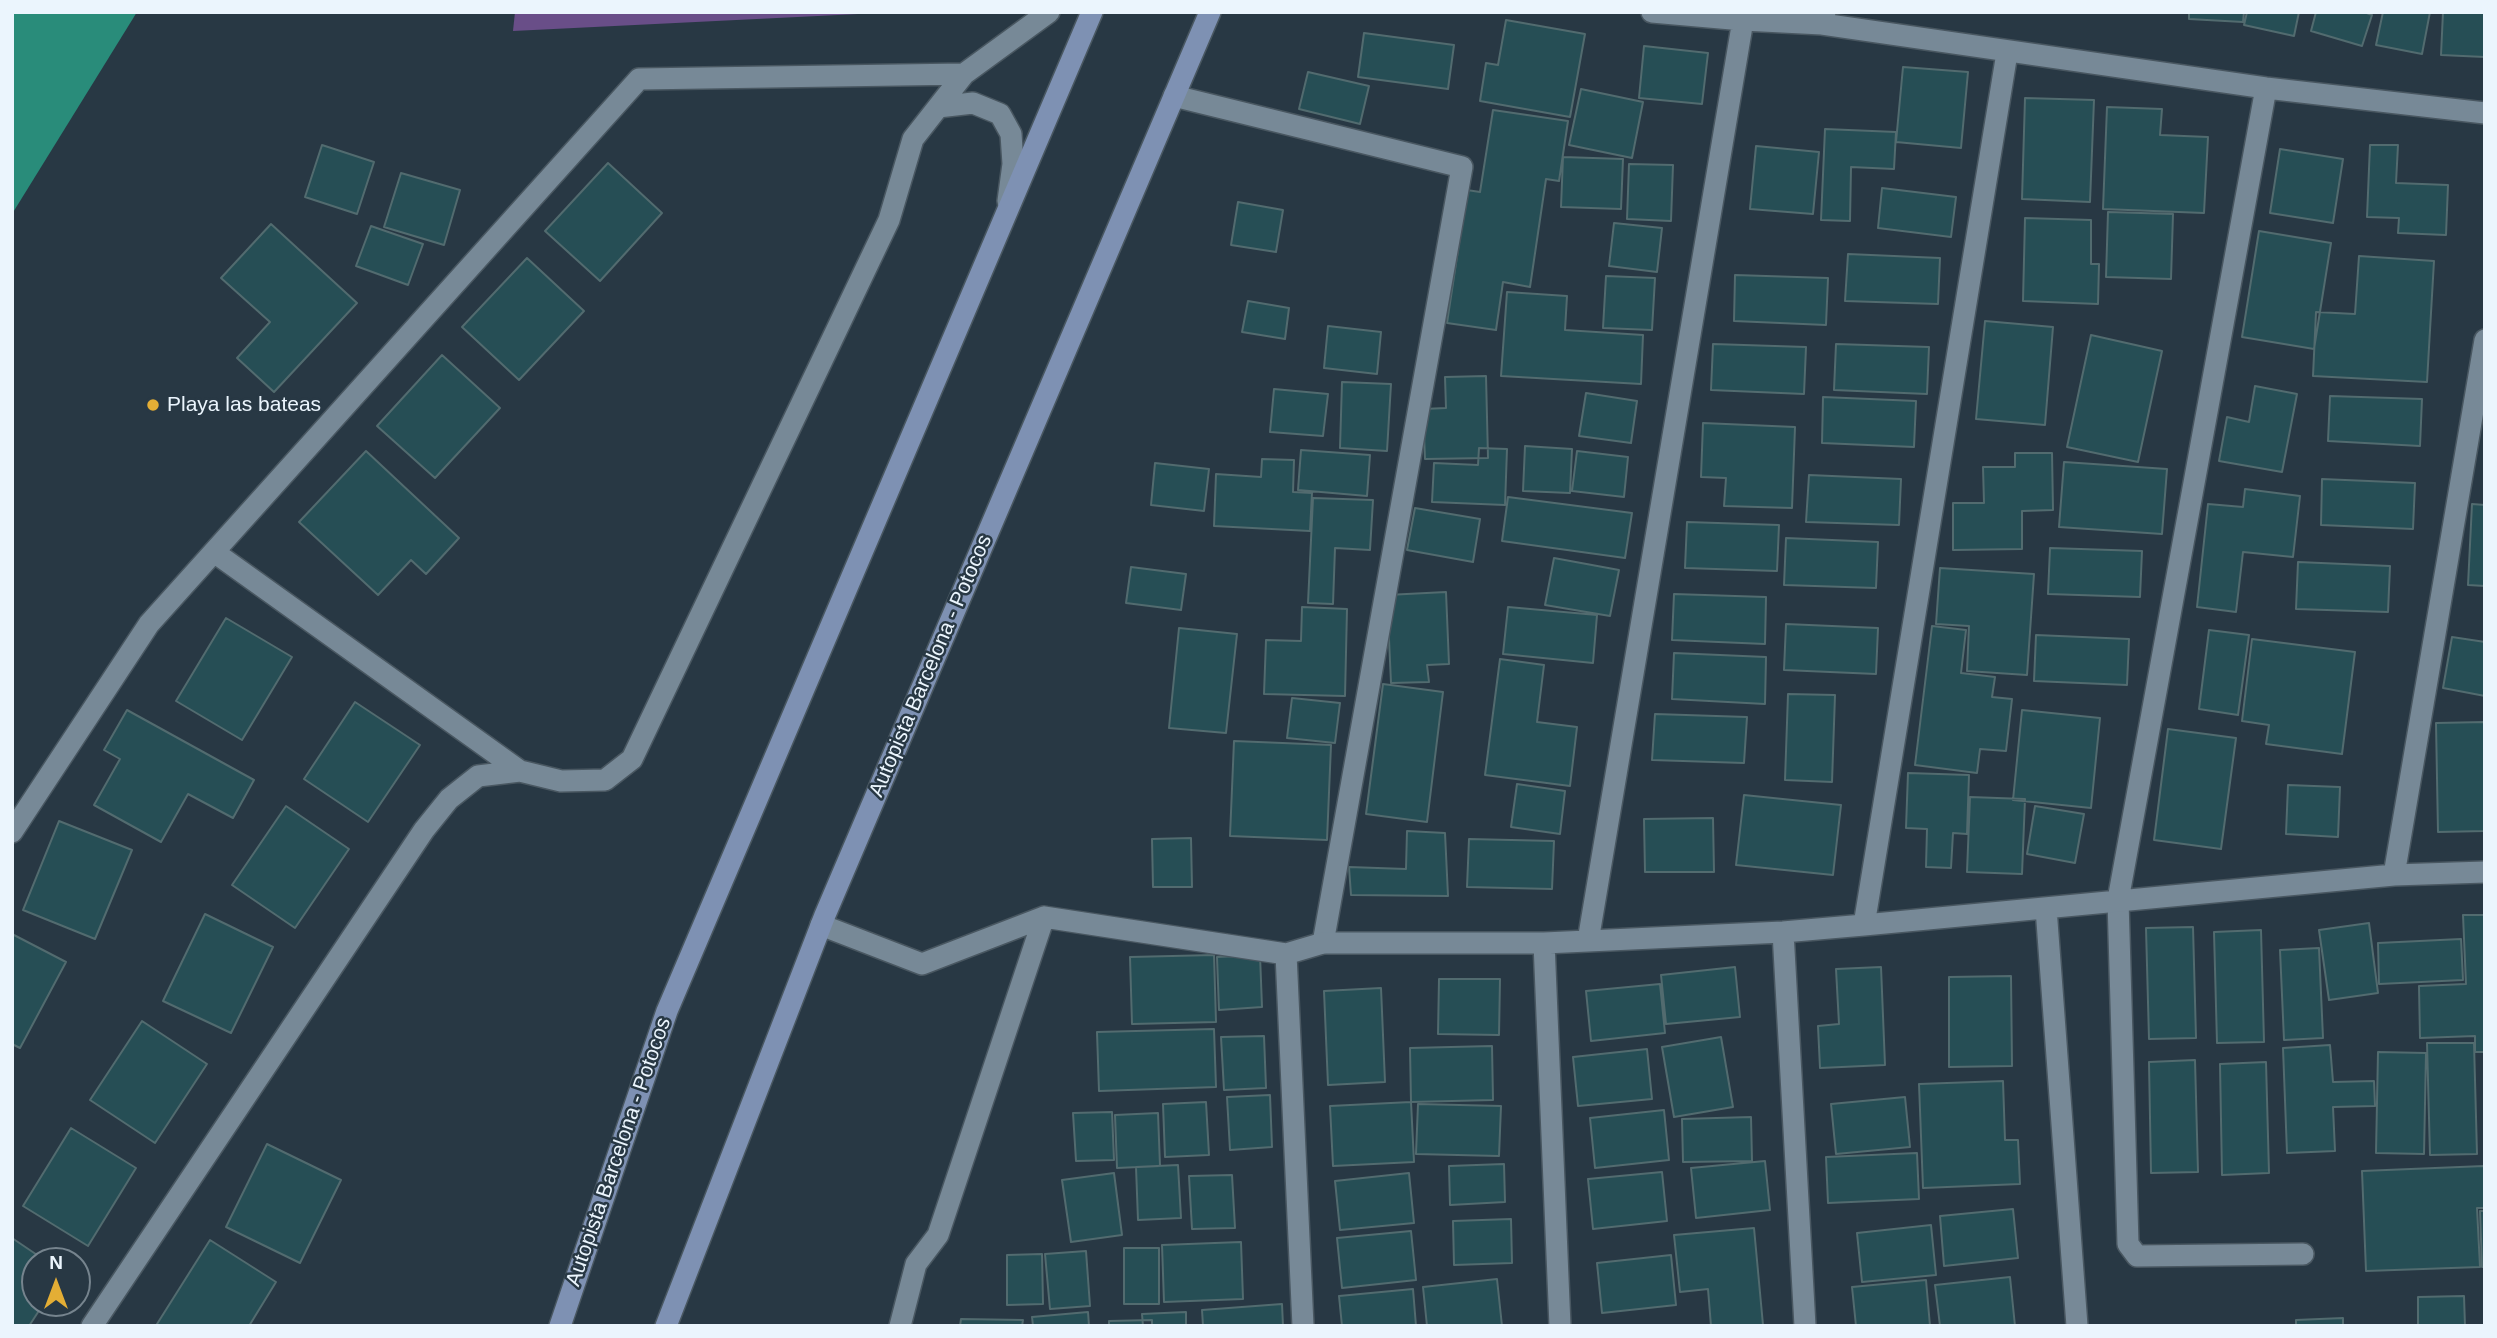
<!DOCTYPE html>
<html>
<head>
<meta charset="utf-8">
<style>
	body { margin:0 }
	#map { position:relative; width:2497px; height:1338px; overflow:hidden; background:#283844; font-family:Helvetica,sans-serif }
	canvas { display:block }
	.frame { position:absolute; inset:0; border:14px solid #ebf5fd; pointer-events:none }
	.north { position:absolute; left:21px; top:1247px; width:70px; height:70px; box-sizing:border-box; background:#283844; border:2px solid #76848e; border-radius:50%; rotate:0deg; font-size:19px; font-weight:700; line-height:28px; text-align:center; color:#ebf5fd }
	.north::after { content:''; display:block; margin:auto; width:24px; height:32px; background:#e4ae35; clip-path:polygon(50% 0,100% 100%,50% 72%,0 100%) }
</style>
</head>
<body>
<div id="map">
<canvas width="2497" height="1338"></canvas>
<div class="frame"></div>
<div class="north">N</div>
</div>
<script>
const ctx = document.querySelector('canvas').getContext('2d');
ctx.lineJoin = 'round';
function fillPath(path, color) { ctx.fillStyle = color; ctx.fill(path, 'evenodd'); }
function trace(path, color, width, dash) { ctx.strokeStyle = color; ctx.lineWidth = width; ctx.lineCap = dash ? 'butt' : 'round'; ctx.setLineDash(dash || []); ctx.stroke(path); }
function label(font, color, halo, rows, align = 'center') {
  ctx.font = font + ' Helvetica,sans-serif'; ctx.lineWidth = 5; ctx.setLineDash([]); ctx.textBaseline = 'middle'; ctx.strokeStyle = halo; ctx.fillStyle = color; for (const [text, x, y, turn = 0] of rows) {
    ctx.save(); ctx.translate(x, y); ctx.rotate((+turn || 0) * Math.PI / 180); ctx.textAlign = isNaN(turn) ? turn : align; if (halo) ctx.strokeText(text, 0, 0); ctx.fillText(text, 0, 0); ctx.restore();
  }
}
fillPath(new Path2D(`
	M515,12H899L513,31Z`), '#694e88');
fillPath(new Path2D(`
	M12,12H137L12,214Z`), '#298c7a');
const building = new Path2D(`
	M2189,12H2244L2243,22L2189,19Z
	M2247,12H2299L2294,36L2244,25Z
	M2316,12H2364L2372,15L2362,46L2311,31Z
	M2383,12H2430L2422,54L2376,45Z
	M2443,12H2485V57L2441,55Z
	M1506,20L1585,34L1570,117L1480,101L1486,63L1498,65Z
	M1364,33L1454,45L1448,89L1358,77Z
	M1644,46L1708,53L1702,104L1639,98Z
	M1903,67L1968,72L1961,148L1896,142Z
	M1308,72L1369,86L1360,124L1299,109Z
	M1581,89L1643,102L1632,158L1569,145Z
	M2025,98L2094,100L2090,202L2022,199Z
	M2107,107L2162,109L2160,135L2208,137L2204,213L2103,209Z
	M1493,110L1568,121L1559,181L1546,179L1530,287L1503,282L1496,330L1447,323L1467,190L1480,192Z
	M1825,129L1896,132L1894,169L1851,167L1850,221L1821,220Z
	M322,145L374,162L357,214L305,197Z
	M2370,145H2398L2396,183L2448,185L2446,235L2398,233L2399,218L2367,217Z
	M1756,146L1819,152L1813,214L1750,209Z
	M2280,149L2343,159L2333,223L2270,213Z
	M1563,157L1623,159L1621,209L1561,207Z
	M608,163L662,213L600,281L545,231Z
	M1629,164L1673,165L1671,221L1627,219Z
	M401,173L460,190L444,245L384,227Z
	M1882,188L1956,197L1951,237L1878,228Z
	M1238,202L1283,210L1276,252L1231,245Z
	M2108,212L2173,214L2171,279L2106,277Z
	M2025,218L2091,220V264H2099L2098,304L2023,301Z
	M1614,223L1662,228L1657,272L1609,266Z
	M271,224L357,303L274,392L237,358L270,322L221,278Z
	M371,226L423,244L408,285L356,266Z
	M2259,231L2331,243L2314,349L2242,337Z
	M1848,254L1940,258L1938,304L1845,301Z
	M2359,256L2434,261L2427,382L2313,376L2316,312L2355,314Z
	M527,258L584,311L519,380L462,327Z
	M1735,275L1828,278L1826,325L1734,321Z
	M1606,276L1655,278L1652,330L1603,328Z
	M1507,292L1567,296L1565,330L1643,335L1641,384L1501,376Z
	M1248,301L1289,308L1285,339L1242,332Z
	M1985,321L2053,327L2045,425L1976,419Z
	M1328,326L1381,332L1377,374L1324,368Z
	M2091,335L2162,351L2138,462L2067,447Z
	M1713,344L1806,347L1804,394L1711,390Z
	M1836,344L1929,347L1927,394L1834,390Z
	M442,355L500,408L435,478L377,426Z
	M1486,376L1488,458L1425,459L1423,409L1446,408L1445,377Z
	M1342,382L1391,384L1387,451L1340,448Z
	M2255,386L2297,394L2282,472L2219,461L2227,417L2249,422Z
	M1274,389L1328,394L1323,436L1270,432Z
	M1586,393L1637,401L1631,443L1579,436Z
	M2330,396L2422,399L2420,446L2328,441Z
	M1823,397L1916,401L1914,447L1822,443Z
	M1703,423L1795,427L1792,508L1724,506L1726,478L1701,477Z
	M1525,446L1572,449L1570,493L1523,491Z
	M1479,448L1507,449L1505,505L1432,502L1434,463L1478,465Z
	M1301,450L1370,455L1367,496L1298,490Z
	M366,451L459,538L426,574L411,560L378,595L299,522Z
	M1577,451L1628,457L1624,497L1572,491Z
	M2015,453H2052L2053,510L2022,511V549L1953,550V503H1984L1983,467H2015Z
	M1262,459L1294,460L1293,492L1312,493L1310,531L1214,526L1216,474L1261,477Z
	M2064,462L2167,469L2162,534L2059,527Z
	M1155,463L1209,469L1204,511L1151,505Z
	M1809,475L1901,479L1899,525L1806,522Z
	M2322,479L2415,483L2413,529L2321,525Z
	M2245,489L2300,496L2293,557L2243,552L2236,612L2197,607L2208,504L2243,507Z
	M1508,497L1632,513L1625,558L1502,541Z
	M1313,498L1373,500L1370,550L1335,548L1333,604L1308,603Z
	M2472,504L2485,505V586L2468,585Z
	M1415,508L1480,519L1473,562L1407,550Z
	M1687,522L1779,525L1777,571L1685,568Z
	M1786,538L1878,542L1876,588L1784,585Z
	M2050,548L2142,551L2140,597L2048,594Z
	M1554,558L1619,570L1610,616L1545,605Z
	M2298,562L2390,566L2388,612L2296,609Z
	M1131,567L1186,574L1181,610L1126,603Z
	M1940,568L2034,574L2027,675L1967,671L1969,626L1936,624Z
	M1446,592L1449,664L1427,665L1429,682L1391,683L1387,595Z
	M1674,594L1766,597L1765,644L1672,640Z
	M1302,607L1347,609L1345,696L1264,694L1266,640L1301,641Z
	M1508,607L1597,615L1593,663L1503,654Z
	M226,618L292,657L242,740L176,701Z
	M1786,624L1878,628L1876,674L1784,670Z
	M1932,626L1966,630L1961,673L1995,677L1992,697L2012,699L2006,751L1980,749L1977,773L1915,765Z
	M1179,628L1237,634L1226,733L1169,728Z
	M2209,630L2249,635L2238,715L2199,709Z
	M2036,635L2129,639L2127,685L2034,681Z
	M2452,637L2485,642V696L2443,688Z
	M2252,639L2355,652L2342,754L2266,744L2269,725L2242,721Z
	M1674,653L1766,657L1765,704L1672,699Z
	M1500,659L1544,665L1537,722L1577,727L1570,786L1485,775Z
	M1383,684L1443,692L1427,822L1366,814Z
	M1788,694L1835,695L1832,782L1785,780Z
	M1292,698L1340,703L1335,743L1287,738Z
	M355,702L420,745L368,822L304,779Z
	M127,710L254,780L233,818L188,794L161,842L94,805L120,759L104,750Z
	M2022,710L2100,718L2091,808L2013,800Z
	M1655,714L1747,717L1744,763L1652,760Z
	M2485,722V831L2438,832L2436,723Z
	M2168,729L2236,738L2221,849L2154,840Z
	M1234,741L1331,745L1327,840L1230,836Z
	M1908,773L1969,775L1967,834L1953,833L1951,868L1926,867L1927,829L1906,828Z
	M1517,784L1565,791L1560,834L1511,827Z
	M2288,785L2340,787L2338,837L2286,834Z
	M1744,795L1841,805L1833,875L1736,865Z
	M1970,797L2025,799L2022,874L1967,872Z
	M286,806L349,849L295,928L232,885Z
	M2035,806L2084,814L2075,863L2027,854Z
	M1713,818L1714,872H1645L1644,819Z
	M59,821L132,850L95,939L23,910Z
	M1407,831L1445,833L1448,896L1351,895L1349,867L1406,869Z
	M1191,838L1192,887H1153L1152,839Z
	M1469,839L1554,841L1552,889L1467,887Z
	M205,914L273,947L231,1033L163,1001Z
	M2463,915H2485V1052H2475V1036L2420,1038L2419,986L2466,984Z
	M2369,923L2378,993L2329,1000L2319,930Z
	M2193,927L2196,1038L2149,1039L2146,928Z
	M2261,930L2264,1042L2217,1043L2214,932Z
	M12,934L66,962L20,1048L12,1044Z
	M2461,939L2463,980L2379,984L2378,943Z
	M2319,948L2323,1038L2284,1040L2280,950Z
	M1214,955L1216,1022L1132,1024L1130,957Z
	M1260,955L1262,1007L1219,1010L1217,957Z
	M1735,967L1740,1017L1666,1024L1661,975Z
	M1881,967L1885,1065L1820,1068L1818,1026L1839,1024L1836,969Z
	M2011,976L2012,1066L1949,1067V977Z
	M1439,979H1500L1499,1035L1438,1034Z
	M1660,984L1665,1033L1591,1041L1586,991Z
	M1381,988L1385,1082L1328,1085L1324,991Z
	M142,1021L207,1064L155,1143L90,1100Z
	M1214,1029L1216,1087L1099,1091L1097,1032Z
	M1264,1036L1266,1088L1224,1090L1221,1037Z
	M1721,1037L1733,1107L1674,1117L1662,1047Z
	M2427,1043H2474L2477,1154L2430,1155Z
	M2330,1045L2333,1082L2374,1081L2375,1106L2333,1107L2335,1151L2287,1153L2283,1048Z
	M1492,1046L1493,1100L1411,1102L1410,1048Z
	M1647,1049L1652,1099L1578,1106L1573,1057Z
	M2378,1052L2426,1053L2424,1154L2376,1153Z
	M2195,1060L2198,1172L2151,1173L2149,1062Z
	M2266,1062L2269,1173L2222,1175L2220,1064Z
	M2003,1081L2005,1140H2018L2020,1184L1923,1188L1919,1084Z
	M1270,1095L1272,1147L1230,1150L1227,1097Z
	M1905,1097L1910,1147L1836,1154L1831,1104Z
	M1206,1102L1209,1155L1165,1157L1163,1104Z
	M1411,1102L1414,1162L1333,1166L1330,1106Z
	M1418,1104L1501,1106L1499,1156L1416,1154Z
	M1664,1110L1669,1160L1595,1168L1590,1118Z
	M1112,1112L1114,1160L1076,1161L1073,1113Z
	M1158,1113L1160,1166L1117,1168L1115,1115Z
	M1751,1117L1752,1161L1683,1162L1682,1119Z
	M71,1128L136,1168L88,1246L23,1206Z
	M267,1144L341,1180L300,1263L226,1227Z
	M1917,1153L1919,1199L1828,1203L1826,1157Z
	M1765,1161L1770,1210L1696,1218L1691,1168Z
	M1504,1164L1505,1202L1450,1205L1449,1166Z
	M1178,1165L1181,1218L1138,1220L1136,1167Z
	M2484,1166L2485,1208H2477L2480,1267L2366,1271L2362,1171Z
	M1662,1172L1667,1221L1593,1229L1588,1179Z
	M1114,1173L1122,1235L1071,1242L1062,1180Z
	M1409,1173L1414,1223L1340,1230L1335,1181Z
	M1232,1175L1235,1228L1192,1229L1189,1176Z
	M2013,1209L2018,1258L1944,1266L1940,1216Z
	M2480,1211H2485V1267H2482Z
	M1511,1219L1512,1263L1454,1265L1453,1221Z
	M1931,1225L1936,1275L1862,1282L1857,1233Z
	M1754,1228L1763,1325L1711,1326L1708,1289L1680,1292L1674,1235Z
	M1411,1231L1416,1280L1342,1288L1337,1238Z
	M12,1238L46,1261H35V1303H44L29,1326H12Z
	M210,1240L276,1282L249,1326H160L157,1324Z
	M1241,1242L1243,1299L1164,1302L1162,1245Z
	M1124,1248H1159V1304H1124Z
	M1086,1251L1090,1306L1050,1309L1045,1254Z
	M1042,1254L1043,1304L1007,1305V1255Z
	M1671,1255L1676,1305L1602,1313L1597,1263Z
	M2010,1277L2015,1326H1940L1935,1285Z
	M1497,1279L1502,1326H1427L1423,1287Z
	M1926,1280L1930,1326H1856L1852,1287Z
	M1413,1289L1416,1326H1342L1339,1296Z
	M2464,1296L2465,1326H2418V1297Z
	M1282,1304L1283,1326H1203L1202,1310Z
	M1088,1312L1089,1326H1033L1032,1317Z
	M1186,1312V1326H1143L1142,1314Z
	M2343,1318V1326H2296V1320Z
	M961,1319L1023,1320L1022,1326H960Z
	M1152,1320V1326H1109V1321Z`);
fillPath(building, '#264e55');
trace(building, '#526b6f', 2);
const lane = new Path2D(`
	M1174,96L1462,167L1323,943
	M2118,900L2128,1244L2137,1256L2303,1254`);
const street = new Path2D(`
	M1652,12L1743,20
	M1822,24L2266,88L2485,113
	M938,107L973,103L1000,114L1011,134L1013,164L1008,201
	M214,552L520,771
	M12,832L149,624L639,79L964,74L1049,12
	M2394,875L2485,340
	M2118,900L2266,88
	M2046,908L2077,1326
	M821,925L922,964L1044,917L1286,954
	M1864,925L2007,53
	M1783,932L1805,1326
	M1588,941L1783,932L1864,925L2394,875L2485,872
	M92,1326L424,830L449,799L478,776L520,771L561,781L605,780L632,759L889,220L913,139L964,74
	M900,1326L916,1264L938,1235L1044,917
	M1303,1326L1286,954L1323,943H1544
	M1560,1326L1544,943L1588,941L1743,20L1822,24L1825,12`);
const secondary = new Path2D(`
	M560,1326L667,1011L1092,12
	M666,1326L825,915L1210,12`);
trace(lane, '#495761', 24);
trace(street, '#495761', 24);
trace(secondary, '#495761', 24);
trace(lane, '#778997', 21);
trace(street, '#778997', 21);
trace(secondary, '#7e91b3', 21);
for (const [x, y, r, color] of [
	[153,405,7,"#e4ae35"]
]) { const dot = new Path2D(); dot.arc(x, y, r, 0, 2 * Math.PI); ctx.fillStyle = color; ctx.fill(dot); trace(dot, '#283844', 2.5); }
label('21px', '#ebf5fd', '#283844', [
	["Playa las bateas",167,405]
], 'left');
label('21px', '#ebf5fd', '#283844', [
	["Autopista Barcelona - Potocos",931,666,-67],
	["Autopista Barcelona - Potocos",619,1152,-71]
]);
</script>
</body>
</html>
